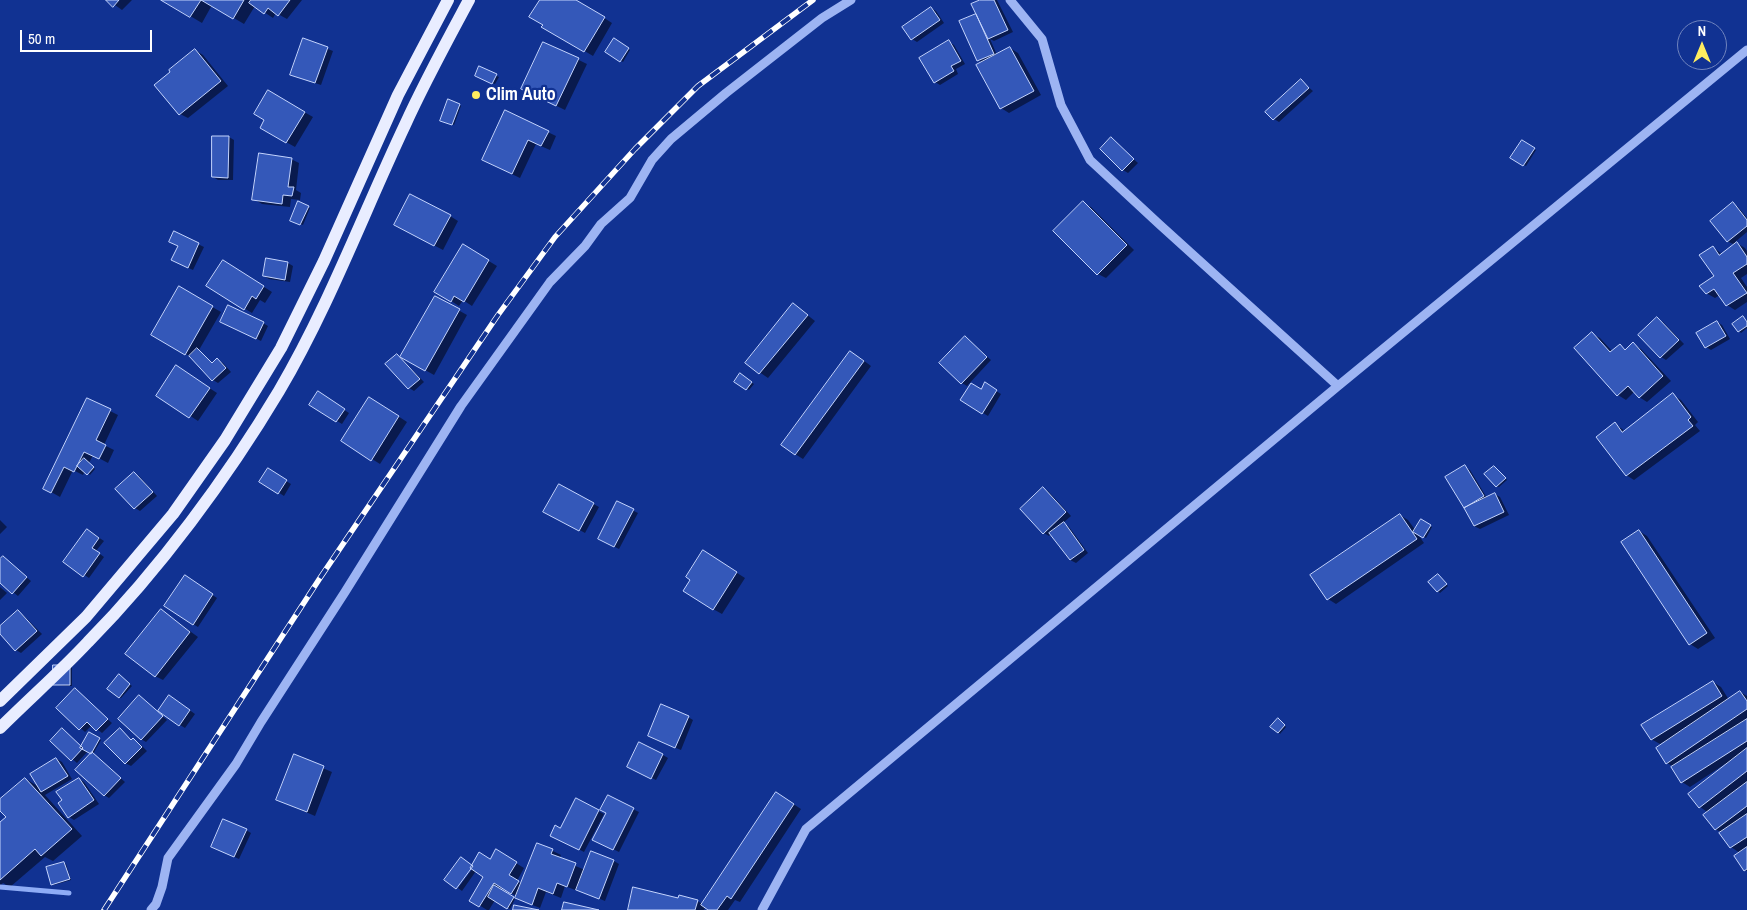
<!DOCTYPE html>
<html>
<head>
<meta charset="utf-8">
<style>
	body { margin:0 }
	#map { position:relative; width:1747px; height:910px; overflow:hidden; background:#113292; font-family:"Archivo Narrow",sans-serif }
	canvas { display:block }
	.north { position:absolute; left:1677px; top:20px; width:50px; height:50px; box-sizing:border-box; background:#113292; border:1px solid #7084be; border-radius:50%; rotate:0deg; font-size:14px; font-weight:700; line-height:20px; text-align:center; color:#fff }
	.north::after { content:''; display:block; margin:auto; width:18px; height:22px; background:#ffed5f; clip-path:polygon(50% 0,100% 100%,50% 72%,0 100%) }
	.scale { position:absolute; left:20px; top:30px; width:132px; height:22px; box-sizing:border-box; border:2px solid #fff; border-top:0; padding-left:6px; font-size:15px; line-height:18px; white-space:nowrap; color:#fff; -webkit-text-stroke:4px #113292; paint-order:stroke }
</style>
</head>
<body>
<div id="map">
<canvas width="1747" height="910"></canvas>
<div class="north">N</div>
<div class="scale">50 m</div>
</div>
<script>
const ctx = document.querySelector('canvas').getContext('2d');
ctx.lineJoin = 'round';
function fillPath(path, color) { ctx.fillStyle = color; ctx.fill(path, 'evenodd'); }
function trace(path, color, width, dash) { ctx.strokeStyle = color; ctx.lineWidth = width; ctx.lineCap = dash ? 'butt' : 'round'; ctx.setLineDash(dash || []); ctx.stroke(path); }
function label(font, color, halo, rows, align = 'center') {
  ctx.font = font + ' "Archivo Narrow",sans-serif'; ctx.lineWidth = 4.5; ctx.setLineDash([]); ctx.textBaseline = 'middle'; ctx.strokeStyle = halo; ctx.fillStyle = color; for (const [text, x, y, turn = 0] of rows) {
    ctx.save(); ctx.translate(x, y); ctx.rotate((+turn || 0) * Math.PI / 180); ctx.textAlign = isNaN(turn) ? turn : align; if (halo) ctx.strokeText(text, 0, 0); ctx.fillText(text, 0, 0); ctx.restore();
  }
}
fillPath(new Path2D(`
	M108,0H132L122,10Z
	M163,0H302L287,19L276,13L273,18L255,6L244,24L212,5L202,23Z
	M541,0H576L612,23L593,56L543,26Z
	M983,0H997L1013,32L994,41L990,39L997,55L1010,48L1018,53L1041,95L1009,113L1001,108L983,63L978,60V14Z
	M931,8L936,11L944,23L917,42L912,39Z
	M304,40L333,51L321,85L297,77Z
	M615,40L630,50L623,62L607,52Z
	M949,42L954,45L965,64L956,69L958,74L940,85L935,82Z
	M544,43L587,64L565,110L530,93Z
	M195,50L203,55L228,86L188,118L180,114Z
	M480,68L499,77L495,84L476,76Z
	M1301,81L1313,91L1279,122L1274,119L1267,112Z
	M269,92L313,117L295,147L261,128L266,120Z
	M459,105L461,106L454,125L444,121Z
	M506,112L556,136L550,150L536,144L520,178L491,164Z
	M229,137L234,140L233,180H218L213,177Z
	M1111,139L1138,163L1128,173L1123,170Z
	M1522,141L1536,150L1526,166L1512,157Z
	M291,159L299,163L296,190L301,193L300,200L291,199L290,207L262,204L254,199Z
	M298,203L310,208L303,225L293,221Z
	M1083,203L1091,207L1134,250L1106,278L1098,274L1055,231Z
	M1733,204L1738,207L1747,218V232L1735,242L1745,248L1747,251V274L1741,278L1747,287V302L1735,310L1727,305L1720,295L1715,298L1706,293L1715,276L1713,247L1722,254L1735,245L1727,241Z
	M450,216L458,221L443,250L403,229Z
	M175,233L204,247L193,270L178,263L179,246Z
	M464,246L497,266L472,306L463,300L459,306L436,291Z
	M288,263L293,266L290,282L269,279L264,276Z
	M231,266L272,292L265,303L260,300L252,313L208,286Z
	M179,288L221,312L199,350L213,364L218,360L223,363L231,372L218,383L213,380L193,358L152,335Z
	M435,297L467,315L434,375L402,357Z
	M801,310L815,321L768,378L746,363Z
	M1743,318L1747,321V328L1741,333L1739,331Z
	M1657,319L1663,322L1684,344L1666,360L1661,357Z
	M1717,322L1722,325L1730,339L1711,350L1706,347Z
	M263,323L268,326L261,341L227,324Z
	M1592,334L1600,338L1613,352L1620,346L1626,350L1633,344L1641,349L1671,381L1647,402L1639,397L1634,392L1626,400L1618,395Z
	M965,337L991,360L967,386L962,383Z
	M397,355L401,358L424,382L414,391L409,388Z
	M859,357L871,366L803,459L795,454Z
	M185,372L217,393L198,421L158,395Z
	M740,375L754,384L749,390L736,381Z
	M985,384L1001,394L988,416L962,400L981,390Z
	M1673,395L1681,400L1698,422L1695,425L1700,431L1634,480L1626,475L1615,424L1625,431Z
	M323,396L349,413L342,424L311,405Z
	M88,400L118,415L104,445L114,450L108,463L93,455L89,463L95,469L90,475L85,471L83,475L73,470L60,497L44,488Z
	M378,403L407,422L380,464L372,459Z
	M1465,467L1470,470L1487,498L1495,494L1500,497L1509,515L1480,529L1474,526L1447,477Z
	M1496,468L1507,480L1499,487L1496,486Z
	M268,470L291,484L284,496L261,481Z
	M134,473L139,476L157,496L140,511L135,508L117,489Z
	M559,485L599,507L585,533L545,511Z
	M1043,488L1048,491L1071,516L1063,523L1069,527L1088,553L1076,563L1070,560L1051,534L1049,536L1044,533Z
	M618,503L638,513L619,549L599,539Z
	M1400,515L1408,520L1416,531L1421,521L1432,527L1426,538L1417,533L1424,543L1336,604L1328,599Z
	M0,520L7,527L0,534Z
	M1639,531L1647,536L1715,638L1698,649L1690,644Z
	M92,533L104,541L96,551L104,557L89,578L65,562Z
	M3,557L31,581L18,596L0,582V561Z
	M712,557L745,578L722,614L713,609Z
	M1440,577L1448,586L1440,593L1430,583Z
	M190,580L217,598L198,627L193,624Z
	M0,587L7,593L0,600Z
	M161,610L198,637L163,680L155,676Z
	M18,612L23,615L42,634L21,653L16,650L0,632V628Z
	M70,666L72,668V686L55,685Z
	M121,677L132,686L121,698L119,697Z
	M1713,682L1721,687L1729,700L1740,692L1747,696V871L1745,870L1740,853L1731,847L1721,832L1715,829L1709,813L1700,807L1690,794L1726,766L1725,764L1690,787L1682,782L1674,767L1667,763L1665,741L1660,744L1651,739Z
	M75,690L112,723L102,733L92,725L85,732L58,708Z
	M140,697L167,720L146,742L141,739Z
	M174,699L195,714L185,728L180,725Z
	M688,717L693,720L681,750L654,739Z
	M1280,721L1286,727L1280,734L1278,732Z
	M62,729L82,747L90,734L101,740L93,754L125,782L109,798L104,795L92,753L88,751L77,763L51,741Z
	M120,730L132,740L138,742L147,751L131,766L125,763Z
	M663,755L668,758L656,780L633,769Z
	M294,756L332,772L315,816L278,800Z
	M57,759L62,762L72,779L45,795L82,836L53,861L45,857L10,887L3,883L0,886V824L7,817L0,809V801L26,779L39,787Z
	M79,779L84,782L99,804L74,820L69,817Z
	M608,797L639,812L619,852L599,842L607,813Z
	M784,798L801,809L740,902L735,900L728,910H710L705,907L704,910H629L679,900L697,901L703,904Z
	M576,800L604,814L584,852L557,838Z
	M246,830L251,833L239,859L217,849Z
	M537,845L553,851L561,855L559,859L585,870L614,861L619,864L605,901L576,889L575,890L565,886L561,898L546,892L540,908L525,902L502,887L500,890L515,899L510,909L495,900L489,910H487L471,900L485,877L476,871L462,891L458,888L473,868L472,866L490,860L496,851L524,868L517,881L522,884Z
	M64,863L66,864L71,880L54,885L52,884Z`), '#0007');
trace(new Path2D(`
	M0,887L69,893`), '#8eacf6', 5);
const building = new Path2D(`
	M106,0H119L113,7Z
	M161,0H244L233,19L201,0L190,17Z
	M251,0H290L278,16L268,8L264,14L249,3Z
	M540,0H576L605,17L584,52L541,27L543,25L529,17Z
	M980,0H994L1008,30L988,39L971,4Z
	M931,7L940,20L911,40L902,27Z
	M976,14L994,54L977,61L959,21Z
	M303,38L328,47L315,83L290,75Z
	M614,38L629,48L620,62L605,52Z
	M949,40L961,61L951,66L954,71L934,83L919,58Z
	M543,42L579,58L556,106L521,89Z
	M1010,47L1034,91L1000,109L976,65Z
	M195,49L221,81L179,115L154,85L170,72L169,70Z
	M479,66L497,74L492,84L475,76Z
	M1301,79L1309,88L1273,120L1265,112Z
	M268,90L305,112L286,143L260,128L264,120L254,114Z
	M448,99L460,104L452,125L440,121Z
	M505,110L549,131L541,146L528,140L512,174L482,160Z
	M212,136H229L228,178L212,177Z
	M1111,137L1134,159L1122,171L1100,149Z
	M1522,140L1535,148L1523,166L1510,158Z
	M259,153L292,158L288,187H294L292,196L283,195L282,204L252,200Z
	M410,194L451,215L434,246L394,225Z
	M298,201L309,206L300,225L290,221Z
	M1083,201L1127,245L1097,275L1053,231Z
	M1733,202L1747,220V226L1727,242L1710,221Z
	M174,231L199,243L188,268L171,260L178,246L169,242Z
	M1737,242L1747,257V264L1733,273L1747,293L1726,306L1714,289L1706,294L1699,286L1714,276L1699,255L1713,246L1719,255Z
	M463,244L489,260L464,302L454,296L451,302L434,292Z
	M266,258L288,262L285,280L263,276Z
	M223,260L264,286L256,299L252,296L244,310L206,286Z
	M179,286L213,306L185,355L151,335Z
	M435,296L460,309L425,371L400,357Z
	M793,303L808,315L759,374L745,363Z
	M228,305L264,322L256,339L220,322Z
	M1743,316L1747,322V326L1738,332L1732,324Z
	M1657,317L1679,340L1660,358L1638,335Z
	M1717,321L1726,336L1705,348L1696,333Z
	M1592,332L1610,352L1620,344L1625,350L1633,342L1663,376L1639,398L1628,386L1617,396L1574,348Z
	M965,336L987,357L961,384L939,363Z
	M197,348L212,363L217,358L226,368L212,381L189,356Z
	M850,351L864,361L795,455L781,445Z
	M397,354L420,379L408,389L385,364Z
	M176,365L210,388L189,418L156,396Z
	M740,373L752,382L746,390L734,382Z
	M985,382L997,390L982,414L960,400L971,383L981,389Z
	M318,391L345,409L336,422L309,405Z
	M1673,393L1691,417L1688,420L1693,426L1626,476L1596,437L1615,422L1622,432Z
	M369,397L399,416L371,461L341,441Z
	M87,398L111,409L96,440L106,445L99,459L84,452L74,472L64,467L51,493L43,489Z
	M84,458L94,467L87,475L77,466Z
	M1465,465L1484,496L1464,508L1445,477Z
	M1494,466L1506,478L1496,487L1484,474Z
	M268,468L287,480L278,494L259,482Z
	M134,472L153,492L134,509L115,489Z
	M559,484L594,503L579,531L543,512Z
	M1043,487L1066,512L1043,534L1020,509Z
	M1495,493L1504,512L1474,526L1464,508Z
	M617,501L634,509L614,547L598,539Z
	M1400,514L1417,539L1327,600L1310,575Z
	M1421,519L1431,525L1423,538L1413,532Z
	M1064,522L1084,550L1070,560L1049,533Z
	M87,529L99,538L92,548L100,553L83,577L63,562Z
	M1639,530L1707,633L1689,645L1621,542Z
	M703,550L737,572L713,610L683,591L690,580L686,577Z
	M3,556L27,577L12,594L0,583V559Z
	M1438,574L1447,584L1437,592L1428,582Z
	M185,575L213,594L193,625L164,606Z
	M161,609L190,632L155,677L125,654Z
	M18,610L37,631L15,651L0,634V626Z
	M53,665H70V685H53Z
	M119,674L130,684L119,698L107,689Z
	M1713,681L1722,696L1651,740L1641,725Z
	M75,688L108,719L96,731L87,722L79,730L56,708Z
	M1740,691L1747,701V709L1666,764L1656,748Z
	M139,695L163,716L141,740L118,719Z
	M169,695L190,710L179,726L158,711Z
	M661,704L689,716L675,748L648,736Z
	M1278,718L1285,725L1278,733L1270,727Z
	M1747,719V741L1681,783L1671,767Z
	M62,728L83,748L71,761L50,741Z
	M120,728L131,740L133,738L142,747L125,764L104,743Z
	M89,732L100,738L91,754L80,748Z
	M639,742L663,754L651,779L627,767Z
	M1747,748V771L1699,808L1688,794Z
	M92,752L121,778L104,796L75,770Z
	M294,754L324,766L307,812L276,800Z
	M56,758L68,776L41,792L30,774Z
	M25,778L72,829L41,856L35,849L0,880V822L6,817L0,811V799Z
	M79,778L94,800L68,818L58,803L62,800L56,792Z
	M1747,782V806L1715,830L1703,815Z
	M776,792L794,804L731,899L727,896L717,910H708L701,905Z
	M608,795L634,808L613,850L592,840L606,813L600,810Z
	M576,798L599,810L579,850L550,836L555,825L560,828Z
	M1747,814V837L1730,848L1719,833Z
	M223,819L247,829L234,857L211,847Z
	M537,843L553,849L551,854L576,863L567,887L557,883L553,894L538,888L532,905L515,898Z
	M1747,847V869L1744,871L1734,856Z
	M496,849L517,862L509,875L519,881L511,894L494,883L479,907L469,901L483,877L470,868L479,852L490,859Z
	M591,851L614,860L599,899L576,890Z
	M461,857L473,866L456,889L444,880Z
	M64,862L70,879L51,885L46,867Z
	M494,885L514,897L507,909L488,897Z
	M633,887L678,898L679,895L698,900L695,910H628Z
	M564,902L599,910H562Z
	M514,905L539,910H513Z`);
fillPath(building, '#3458b9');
trace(building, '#c4d4fd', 1);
trace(new Path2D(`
	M1010,0L1042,39L1061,105L1090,160L1159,224L1338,386
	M151,910L156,904L162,887L168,858L236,764L261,722L345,592L461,406L550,282L585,246L601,224L630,198L652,160L671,139L726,93L822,18L851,0
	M762,910L806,829L1338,386L1747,50`), '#9db4f3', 9);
trace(new Path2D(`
	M0,701L86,617L173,514L225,440L281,348L324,261L398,95L448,0
	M0,728C29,699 60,672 88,642C159,570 227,478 279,391C329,306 363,214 405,125C424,83 447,41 469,0`), '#e9edff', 12);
const rail = new Path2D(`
	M104,910L320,578L498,315L555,237L635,149L698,86L813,0`);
trace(rail, '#fff', 5.5);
trace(rail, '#113292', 4, [11]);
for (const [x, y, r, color] of [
	[476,95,5,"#ffed5f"]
]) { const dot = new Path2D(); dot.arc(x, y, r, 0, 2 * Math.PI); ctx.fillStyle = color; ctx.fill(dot); trace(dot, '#113292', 2); }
label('bold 18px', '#fff', '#113292', [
	["Clim Auto",486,95]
], 'left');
</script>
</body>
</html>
